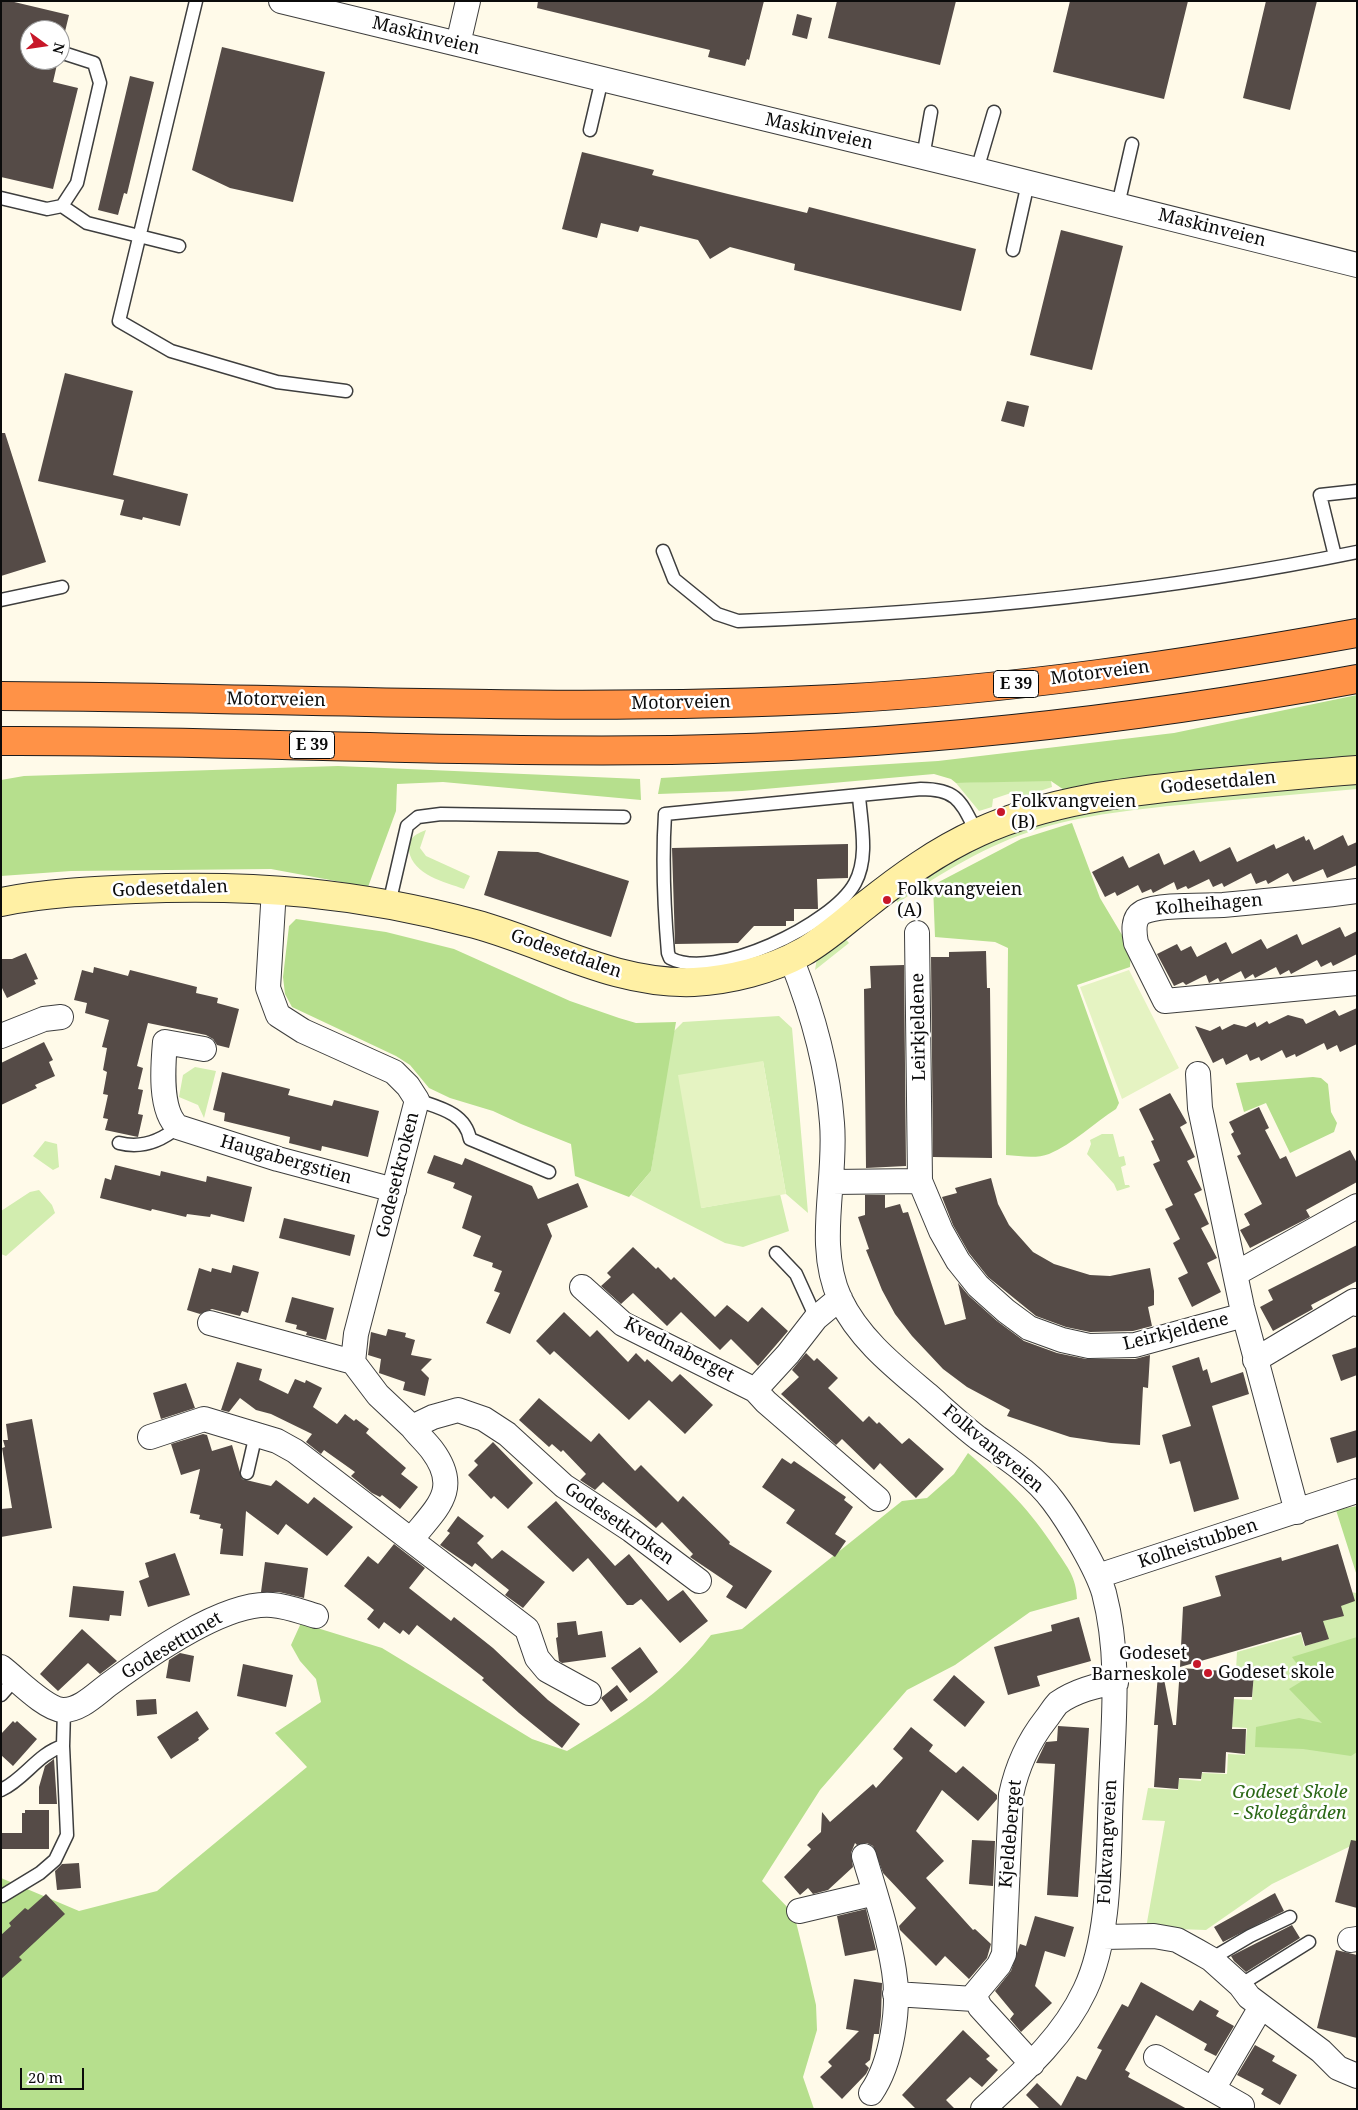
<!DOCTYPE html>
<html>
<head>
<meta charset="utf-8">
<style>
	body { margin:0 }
	#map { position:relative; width:1358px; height:2110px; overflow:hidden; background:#fffae9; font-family:"Noto Serif",serif }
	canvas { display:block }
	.frame { position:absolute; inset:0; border:2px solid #0b0b0b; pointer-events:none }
	.north { position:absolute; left:20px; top:20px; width:50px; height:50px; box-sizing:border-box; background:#fff; border:1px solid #9d9d9d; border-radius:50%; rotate:104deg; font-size:14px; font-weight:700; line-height:20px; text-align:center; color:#0b0b0b }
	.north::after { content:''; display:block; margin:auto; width:18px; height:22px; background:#c71729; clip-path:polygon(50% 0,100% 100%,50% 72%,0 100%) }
	.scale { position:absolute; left:20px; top:2068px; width:64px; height:22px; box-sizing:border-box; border:2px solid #0b0b0b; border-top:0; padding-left:6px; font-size:15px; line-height:18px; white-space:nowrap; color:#0b0b0b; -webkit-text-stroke:4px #fff; paint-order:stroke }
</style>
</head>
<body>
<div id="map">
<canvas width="1358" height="2110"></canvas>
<div class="frame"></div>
<div class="north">N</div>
<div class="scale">20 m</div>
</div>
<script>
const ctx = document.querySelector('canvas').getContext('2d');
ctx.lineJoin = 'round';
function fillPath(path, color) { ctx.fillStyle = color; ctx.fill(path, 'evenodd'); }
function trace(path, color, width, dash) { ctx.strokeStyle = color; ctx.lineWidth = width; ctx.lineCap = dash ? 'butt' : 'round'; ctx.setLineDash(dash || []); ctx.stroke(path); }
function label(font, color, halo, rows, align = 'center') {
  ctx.font = font + ' "Noto Serif",serif'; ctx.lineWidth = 5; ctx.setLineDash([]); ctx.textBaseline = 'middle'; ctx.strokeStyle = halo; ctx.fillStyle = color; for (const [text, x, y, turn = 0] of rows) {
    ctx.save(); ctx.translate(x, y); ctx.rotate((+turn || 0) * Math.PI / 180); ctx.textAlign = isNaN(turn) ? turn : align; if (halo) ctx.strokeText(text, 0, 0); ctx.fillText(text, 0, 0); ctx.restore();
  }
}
fillPath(new Path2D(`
	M1357,779V789C1308,793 1259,798 1210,802C1152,808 1094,812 1038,829C987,845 942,872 898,903L893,896L961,852L1072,810Z
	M1014,781H1051L1052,787L1022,797L1017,791L993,799L992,807L979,811L956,783Z
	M426,830L420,848L426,856L470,876L464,889C445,882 413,875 409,851C407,838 416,834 426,830Z
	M843,936L849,943L815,970L817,958Z
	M779,1016L792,1028L808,1213L786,1194L763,1061L701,1208L780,1194L789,1231L743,1247L725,1243L631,1195L651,1171L673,1032L683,1022Z
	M195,1067L216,1071L204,1118L198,1105L179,1097L183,1075Z
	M1102,1134H1113L1119,1157L1124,1156L1126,1165L1121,1167L1125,1185H1129L1130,1187L1117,1191L1114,1184L1087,1154L1091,1144L1090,1140Z
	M45,1141L57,1144L59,1167L53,1170L33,1156Z
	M39,1190L52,1205L55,1213L6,1256L1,1254V1211L30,1192Z
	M1342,1591L1357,1593V1843L1272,1884L1206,1930L1146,1928L1165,1821L1142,1820L1148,1788L1178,1790L1179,1779L1201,1781L1202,1773L1227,1774L1228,1754L1245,1755L1247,1728L1232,1727L1234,1699L1252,1700L1254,1672L1236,1670L1237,1652L1301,1634L1304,1646L1325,1640L1320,1620L1335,1593Z`), '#d2edaf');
fillPath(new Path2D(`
	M1357,695V761L1070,794L1051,781L956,783L951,779L934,774L742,791L658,794L661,778L938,761L1174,733Z
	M338,766L640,779L641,800L443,782L397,784L396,811L368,887L271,869L71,871L1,876V780L24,776Z
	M1072,823L1100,898L1131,950L1130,967L1077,985L1119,1103L1116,1109C1094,1123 1073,1144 1049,1154C1036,1159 1020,1156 1006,1155L1008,948L995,942L935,937L933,885L1021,839Z
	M296,919L386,932L454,949L570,1001L619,1018L636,1023L676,1022L651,1171L629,1197L575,1176L571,1144L521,1124L493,1111L450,1098L429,1088L410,1065L396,1056L292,1007L285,994L283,977L289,926Z
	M1313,1077L1321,1078L1328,1084L1331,1112L1337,1123L1334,1132L1290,1153L1266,1103L1244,1112L1236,1083Z
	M968,1453C1004,1484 1031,1511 1056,1550C1068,1568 1076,1577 1077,1599L1030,1612L955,1665L907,1690L820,1790L762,1881L794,1914L806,1962L816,2005L817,2030L803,2077L814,2109H1V1878L79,1911L157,1891L307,1767L275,1733L321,1702L316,1679L300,1661L291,1645L301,1623L382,1648L532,1739L567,1751C623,1717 670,1688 711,1635L742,1629L902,1501L927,1498L954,1474Z
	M1357,1506V1576L1336,1510Z
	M1357,1637V1752L1351,1756L1303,1749L1255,1747L1256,1727L1299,1718L1322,1723L1289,1689L1307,1678L1292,1657Z`), '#b6df8d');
fillPath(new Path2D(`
	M1129,970L1179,1068L1122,1099L1080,987Z
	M763,1061L786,1194L701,1208L678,1075Z`), '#e5f3c2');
fillPath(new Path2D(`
	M1,1H10L69,15L62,44H60V30H30V60H58L53,82L78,88L53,189L1,177Z
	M538,1H764L749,60L747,59L745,66L708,57L710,50L537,8Z
	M837,1H956L940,65L828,38Z
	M1070,1H1188L1164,99L1053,72Z
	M1266,1H1317L1290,110L1243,98Z
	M797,14L812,18L807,39L792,35Z
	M222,47L325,72L293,202L230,188L192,170Z
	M130,76L154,82L127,194L124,193L118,215L98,210Z
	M582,152L654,170L652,175L728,194L807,213L809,207L976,249L961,311L794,270L795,264L730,247L710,259L698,240L640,226L638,232L601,223L597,238L562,229Z
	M1061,230L1123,246L1092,370L1030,355Z
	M65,373L133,391L113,475L188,494L180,526L143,517L142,520L120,515L124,500L38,481Z
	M1007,401L1029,406L1024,427L1001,421Z
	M1,433H5L46,562L1,576Z
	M1343,835L1348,846L1357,842V865L1327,878L1323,869L1293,882L1288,873L1268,884L1266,880L1256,884L1251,873L1224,887L1222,883L1213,887L1209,879L1188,889L1186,886L1177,890L1174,882L1153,893L1151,889L1142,893L1138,885L1117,896L1115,892L1105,897L1092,872L1123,856L1129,868L1159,853L1164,865L1194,850L1200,862L1230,847L1237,862L1274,844L1276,849L1304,836L1306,841L1309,839L1314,850Z
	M848,844V878L817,879L818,909H794V921H786V926H754L738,943L675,944L672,848Z
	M498,851L538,852L629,881L611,937L484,895Z
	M1340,927L1345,937L1357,931V954L1333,966L1331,962L1321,967L1317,960L1291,974L1289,970L1280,975L1276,967L1255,978L1253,974L1245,979L1241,971L1220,982L1218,978L1209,983L1206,975L1186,985L1183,982L1174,986L1157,954L1177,944L1181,951L1191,946L1197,957L1226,942L1232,954L1261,939L1267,949L1297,934L1302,945Z
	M986,951L987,988H990L992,1158L933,1157L931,957H949V952Z
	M26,953L38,979L34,980L36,984L7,998L1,986V959H12Z
	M904,965L906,1166L866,1168L864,989L871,988L870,966Z
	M94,967L128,976L130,970L197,987L196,993L218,998L217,1003L239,1009L229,1048L217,1045L213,1039L206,1035L148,1023L137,1066L143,1068L138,1089L143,1090L138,1114L143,1115L138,1137L105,1130L108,1119L103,1118L108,1095L103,1094L107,1072L103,1070L107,1048L102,1047L109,1020L85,1013L87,1003L74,1000L82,970L93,973Z
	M1357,1008V1044L1340,1052L1337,1045L1327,1050L1324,1043L1296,1057L1295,1054L1286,1058L1282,1050L1261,1061L1259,1057L1250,1061L1247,1054L1226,1065L1223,1058L1213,1063L1195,1026L1210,1031L1220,1026L1222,1030L1234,1024L1246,1027L1255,1022L1257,1027L1267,1021L1269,1024L1288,1015L1303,1019L1306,1024L1335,1010L1339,1016Z
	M44,1042L53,1060L49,1062L55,1076L35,1085L37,1088L1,1105V1063Z
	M222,1072L290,1089L288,1095L332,1106L334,1100L379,1111L368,1157L322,1146L321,1151L289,1143L290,1137L224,1121L225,1113L213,1110Z
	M1170,1093L1187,1123L1180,1127L1195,1157L1187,1161L1202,1190L1194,1194L1209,1224L1201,1228L1217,1258L1207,1263L1221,1292L1192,1307L1178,1278L1188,1273L1173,1243L1180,1239L1165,1209L1173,1205L1153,1164L1160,1161L1151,1141L1154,1140L1139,1109Z
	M1259,1107L1269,1128L1265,1130L1280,1159L1286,1156L1296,1177L1350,1150L1357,1163V1182L1306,1210L1310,1217L1250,1248L1240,1230L1250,1225L1244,1214L1262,1204L1237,1156L1241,1154L1231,1134L1234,1132L1229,1122Z
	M434,1155L462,1165L465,1158L532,1186L538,1199L578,1183L588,1207L547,1224L552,1236L510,1334L486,1323L500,1293L494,1291L502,1271L492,1267L493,1263L473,1256L481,1236L462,1228L472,1196L453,1188L455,1183L427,1173Z
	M115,1165L160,1176L161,1171L206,1182L207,1176L252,1187L244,1222L211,1214L210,1217L187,1214L186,1217L152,1209L151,1211L100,1198L105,1178L111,1180Z
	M991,1178L998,1204L1009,1225L1033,1252L1054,1264L1090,1275L1110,1276L1150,1268L1154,1291V1305L1148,1307L1152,1326L1133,1331L1090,1332L1066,1327L1036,1316L988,1277L969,1253L953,1225L942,1197L957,1193L955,1188Z
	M865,1195H885V1208L900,1204L903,1213L908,1212L945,1325L966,1319L958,1283L969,1296L997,1321L1024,1341L1057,1353L1086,1359H1135L1150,1355L1148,1388L1143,1387L1140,1445L1111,1443L1070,1437L1007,1416L1010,1410L967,1387L943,1369L912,1336L895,1314L882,1290L866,1250L869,1249L858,1217L865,1215Z
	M284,1218L355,1235L350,1256L279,1238Z
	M1357,1245V1281L1311,1305L1313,1309L1273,1331L1260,1307L1273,1300L1268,1290Z
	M633,1247L656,1269L658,1267L671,1280L674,1277L715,1317L727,1305L748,1322L762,1307L788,1331L758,1366L731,1339L720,1350L681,1312L667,1326L633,1293L621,1304L601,1286L611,1277L607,1273Z
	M233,1265L259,1272L248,1313L242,1311L240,1316L212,1309L200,1314L187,1310L199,1268L211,1272L212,1268L231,1273Z
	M292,1297L334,1308L326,1340L306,1335L307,1332L296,1329L297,1325L285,1322Z
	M564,1312L590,1337L597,1330L628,1362L636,1353L645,1362L647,1359L672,1382L680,1374L713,1405L685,1434L649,1400L629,1420L554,1351L550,1355L536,1341Z
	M388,1329L406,1333L405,1337L415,1340L411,1355L432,1359L421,1370L429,1378L425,1396L403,1390L405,1382L379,1373L381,1359L368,1355L371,1332L386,1336Z
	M1357,1347V1375L1341,1381L1332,1355Z
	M806,1353L814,1361L817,1358L838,1378L828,1388L863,1422L869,1416L877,1424L879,1422L902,1444L909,1438L944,1469L916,1498L880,1463L874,1470L842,1439L836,1445L781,1394L799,1377L792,1370Z
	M1199,1357L1203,1371L1207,1369L1211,1383L1243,1372L1249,1394L1212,1406L1239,1499L1194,1512L1180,1461L1170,1464L1162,1435L1191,1426L1172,1366Z
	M237,1362L262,1369L259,1380L288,1394L295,1379L305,1383L306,1380L322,1388L313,1407L337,1424L345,1414L354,1421L356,1419L369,1429L366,1433L406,1468L401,1474L418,1487L400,1509L382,1495L380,1497L372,1493L351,1476L355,1472L324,1450L321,1454L306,1442L312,1434L271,1414L256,1410L240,1398L229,1412L221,1410Z
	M186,1383L195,1408L161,1419L153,1393Z
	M539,1398L591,1442L599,1433L635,1471L641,1465L678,1502L683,1496L730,1542L729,1544L772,1571L746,1609L726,1597L733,1586L690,1557L693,1554L662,1522L656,1528L603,1482L595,1490L580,1480L586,1474L563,1450L561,1452L552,1444L549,1447L519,1420Z
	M32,1419L52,1528L1,1537V1509L12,1508L2,1448L5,1447L3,1440H8L6,1424Z
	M1357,1430V1457L1337,1463L1330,1438Z
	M203,1434L207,1435L212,1451L232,1445L242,1479L271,1486L276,1480L308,1504L314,1497L353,1527L327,1556L286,1524L278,1535L246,1511L243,1556L220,1554L223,1529L220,1528L221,1524L199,1519L200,1515L190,1513L200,1469L181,1475L171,1444Z
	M493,1442L533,1483L508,1509L494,1496L491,1499L468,1475L478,1465L474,1461Z
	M782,1458L791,1464L794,1461L846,1497L844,1500L853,1507L835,1534L846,1541L835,1557L786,1523L795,1510L762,1487Z
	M556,1501L615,1566L629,1554L668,1601L683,1590L708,1621L680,1643L641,1599L633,1605H627L588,1558L573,1572L527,1527Z
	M458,1516L484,1536L477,1543L492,1559L502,1550L545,1582L523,1608L505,1595L509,1590L475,1563L472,1567L440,1545L450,1533L447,1531Z
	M394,1544L425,1568L409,1588L451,1621L454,1617L493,1648L548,1700L580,1724L562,1748L519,1713L482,1680L484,1678L417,1625L409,1635L403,1630L400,1634L384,1622L379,1629L367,1619L374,1610L344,1586L368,1556L378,1564Z
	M1338,1544L1355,1601L1341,1606L1344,1616L1323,1621L1329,1639L1305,1646L1301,1632L1180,1667L1183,1607L1221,1596L1215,1576L1281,1557L1282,1561Z
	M175,1553L190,1595L148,1607L139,1581L149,1577L145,1563Z
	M265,1562L308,1568L304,1598L279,1592H261Z
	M73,1586L124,1591L121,1616L110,1615L109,1621L69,1617Z
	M1079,1617L1091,1661L1037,1676L1040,1686L1008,1695L994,1647L1052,1631L1051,1625Z
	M576,1621L578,1635L602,1631L606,1657L562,1663L559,1661L556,1638L558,1637L557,1623Z
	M82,1629L117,1661L100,1674L88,1663L58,1691L40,1674Z
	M640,1647L658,1672L630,1693L611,1668Z
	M180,1653L194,1656L190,1682L166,1678L169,1660Z
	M243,1664L293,1675L286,1707L237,1696Z
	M1180,1668L1254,1673L1252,1697H1234L1232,1729H1246L1245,1754L1226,1752L1225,1773L1202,1772L1201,1779L1179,1778L1178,1789L1154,1787L1158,1725H1154L1158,1674H1163L1173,1725H1176Z
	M954,1675L985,1702L965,1727L933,1700Z
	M617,1685L628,1700L611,1712L601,1698Z
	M156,1699L157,1714L137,1716L136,1700Z
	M197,1711L209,1729L198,1738L199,1740L171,1759L157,1737Z
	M13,1721L15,1723L17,1721L37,1739L13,1766L1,1755V1734Z
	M1058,1726L1089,1728L1078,1897L1047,1895L1055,1764L1036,1763L1046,1742L1057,1741Z
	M911,1727L933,1745L929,1751L956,1773L963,1766L997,1795V1799L978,1821L942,1790L916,1831L944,1861L926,1878L973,1930L975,1929L991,1944L987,1958L969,1979L945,1956L936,1966L900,1930L899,1926L916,1908L883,1873L873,1846L867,1843L857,1845L855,1843L851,1853L853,1867L828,1890L813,1894L808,1888L800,1895L784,1877L811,1849L807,1845L821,1832L822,1812L830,1822L873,1784L876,1788L903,1758L893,1749Z
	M54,1759L57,1804H39V1787L45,1766Z
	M25,1810H49V1849H1V1833H22V1813H25Z
	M972,1840L995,1841L993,1886L969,1884Z
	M1351,1840L1357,1841V1908L1335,1902Z
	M79,1863L81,1888L57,1890L55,1871L62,1864Z
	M1275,1893L1284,1911L1223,1942L1214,1927Z
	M46,1894L65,1914L19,1957L22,1960L1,1979V1935L11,1926L9,1923L25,1908L28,1910Z
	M866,1909L876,1950L845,1956L837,1916Z
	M1035,1916L1074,1927L1065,1957L1045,1951L1035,1986L1052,2003L1021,2032L1010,2019L1014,2014L995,1991L1011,1971L1020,1944L1026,1946Z
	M1292,1925L1300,1938L1246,1972L1234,1961L1231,1956Z
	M1336,1950L1357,1955V2038L1317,2028Z
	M854,1979L882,1983L881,2016L879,2034H874L870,2060L865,2064L869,2068L866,2074L842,2099L820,2077L832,2066L828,2062L859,2031L846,2029Z
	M1141,1982L1193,2011L1200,2000L1219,2011L1216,2016L1234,2026L1216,2056L1204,2050L1207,2044L1156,2015L1125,2070L1130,2073L1128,2077L1187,2109H1040L1026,2095L1037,2083L1061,2106L1077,2076L1086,2080L1102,2050L1097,2048L1122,2004L1128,2007Z
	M963,2030L990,2056L986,2059L998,2070L982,2087L970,2077L946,2100L955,2109H916L902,2095Z
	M1255,2045L1275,2056L1272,2061L1297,2075L1280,2105L1261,2094L1264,2089L1237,2075Z`), '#554b47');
const service = new Path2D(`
	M196,1L119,321L171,351L277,382L346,391
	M590,130L602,79
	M923,157L931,112
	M977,170L994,112
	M1,198L47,209L62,206L77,183L100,83L94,63L60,52
	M1118,205L1132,144
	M62,206L87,223L179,246
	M1013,250L1028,183
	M663,551L674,579L717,614L738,621C946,613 1153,594 1357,552
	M1335,556L1320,495L1357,491
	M1,600L62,587
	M859,796C861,824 869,857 855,883C833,924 714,982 670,958L668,953C664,907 662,861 665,814L921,789C958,789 961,802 977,833
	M389,904L407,826L418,817L441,814L624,817
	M417,1100C440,1108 465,1113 470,1139L549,1172
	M119,1143C142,1149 161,1141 178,1127
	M776,1253L796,1274L816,1318
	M247,1473L256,1434
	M1,1695L16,1678
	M1,1790C25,1779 37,1754 63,1746
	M2,1896L40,1873L55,1860L67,1835L63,1746L64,1710
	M1211,1959L1250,1936L1290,1917
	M1240,1985L1309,1942`);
const minor = new Path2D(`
	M281,1L977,170L1357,265
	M458,44L468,1
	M274,889L268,988L278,1015L303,1031L394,1072L408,1086L417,1100L356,1334L353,1362
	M1357,891C1313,897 1268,901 1223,905C1204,906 1159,904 1143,912C1132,918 1134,932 1136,943L1165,1001L1357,983
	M917,933L920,1181L941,1231L958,1261L978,1286L1006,1311L1029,1328L1062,1340L1089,1346L1135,1345L1244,1315
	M791,958C812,1011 828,1067 832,1123C837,1181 815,1245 840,1299C859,1339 895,1367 928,1395C945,1410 961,1425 978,1438C1005,1457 1034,1475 1053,1501C1069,1522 1097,1569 1104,1593C1121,1658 1113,1724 1111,1789C1108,1852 1112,1933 1085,1990C1062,2039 1022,2073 983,2109
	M1,1036L44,1019L61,1017
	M204,1049L165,1042C163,1065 159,1111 178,1127L278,1159L394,1190
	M1198,1074L1200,1108L1242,1307L1297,1512
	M832,1182L920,1181
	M1235,1274L1357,1206
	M582,1287L623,1324L755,1390L766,1402L878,1499
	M210,1323L353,1362L378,1395L412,1427L433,1417L458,1410L484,1419L507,1434L564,1486L631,1530L699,1581
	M1255,1360L1354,1301L1357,1304
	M755,1390L788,1354L816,1318L840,1298
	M150,1437L204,1419L277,1441L295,1451L527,1629L537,1658L547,1670L589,1693
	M411,1540C436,1508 462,1490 432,1450C426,1442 418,1435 412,1427
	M1098,1576L1357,1491
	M1,1667C17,1679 44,1708 62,1710C79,1711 95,1695 108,1685C146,1657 224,1601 272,1605C287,1606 302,1612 316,1616
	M864,1856C875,1893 888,1932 894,1971C900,2007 892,2063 871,2093
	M799,1911L875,1893
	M1103,1937L1154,1936L1177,1940L1197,1951L1211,1959L1240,1985L1249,1997L1321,2051L1338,2068L1357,2076
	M1350,1940L1357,1939
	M895,1994L974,1999
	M1156,2057L1242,2106
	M1032,2064L980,2007L974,1995L999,1965L1004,1954L1011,1795C1017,1766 1028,1742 1046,1719C1050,1714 1054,1707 1058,1703C1073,1692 1098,1684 1116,1683
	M1213,2089L1261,2007`);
const secondary = new Path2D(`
	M1,902C45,893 91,891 136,889C256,884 359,893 475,924C548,944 615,985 694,982C730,980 771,970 803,952C826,939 845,921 866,905C901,877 937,851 979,832C1050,800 1124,792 1201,784C1253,779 1305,774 1357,770`);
const motorway = new Path2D(`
	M1,696C279,697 557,713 835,699C1010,690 1184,664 1357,633
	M1,741C224,740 448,753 671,750C902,746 1130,721 1357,679`);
trace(service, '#3e3e3e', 15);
trace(minor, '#3e3e3e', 26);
trace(secondary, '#2d2d2d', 30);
trace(motorway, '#1c1c1c', 30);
trace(service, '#fff', 12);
trace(minor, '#fff', 24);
trace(secondary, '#fff0a4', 28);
trace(motorway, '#ff9247', 28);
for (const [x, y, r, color] of [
	[1001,812,5,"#c71729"],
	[887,900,5,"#c71729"],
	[1197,1664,5,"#c71729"],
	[1208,1673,5,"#c71729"]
]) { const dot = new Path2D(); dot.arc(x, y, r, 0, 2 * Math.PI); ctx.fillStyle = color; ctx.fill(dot); trace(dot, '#fff', 2); }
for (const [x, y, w] of [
	[1016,684,45],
	[312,745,45]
]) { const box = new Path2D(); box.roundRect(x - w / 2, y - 13.5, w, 27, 4); ctx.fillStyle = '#fff'; ctx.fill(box); trace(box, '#0b0b0b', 1); }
label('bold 16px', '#0b0b0b', null, [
	["E 39",1016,684],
	["E 39",312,745]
]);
label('18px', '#0b0b0b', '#fff', [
	["Maskinveien",426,36,14],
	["Maskinveien",819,132,13],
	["Maskinveien",1212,228,14],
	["Motorveien",1100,673,-7],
	["Motorveien",276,700,1],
	["Motorveien",681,703,-1],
	["Godesetdalen",1218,783,-5],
	["Godesetdalen",170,889,-2],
	["Kolheihagen",1209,905,-5],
	["Godesetdalen",566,954,19],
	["Leirkjeldene",919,1027,-91],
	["Haugabergstien",286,1160,16],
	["Godesetkroken",398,1175,-76],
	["Leirkjeldene",1176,1332,-14],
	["Kvednaberget",679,1350,27],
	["Folkvangveien",993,1449,40],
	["Godesetkroken",619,1524,35],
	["Kolheistubben",1198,1544,-18],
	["Godesettunet",172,1646,-31],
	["Kjeldeberget",1011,1834,-85],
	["Folkvangveien",1108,1842,-87]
]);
label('18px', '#0b0b0b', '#fff', [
	["Folkvangveien",1011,802],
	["(B)",1011,823],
	["Folkvangveien",897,890],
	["(A)",897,911],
	["Godeset",1187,1654,"right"],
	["Barneskole",1187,1675,"right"],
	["Godeset skole",1218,1673]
], 'left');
label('italic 18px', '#2b6816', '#fff', [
	["Godeset Skole",1290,1793],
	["- Skolegården",1290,1814]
]);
</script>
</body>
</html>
